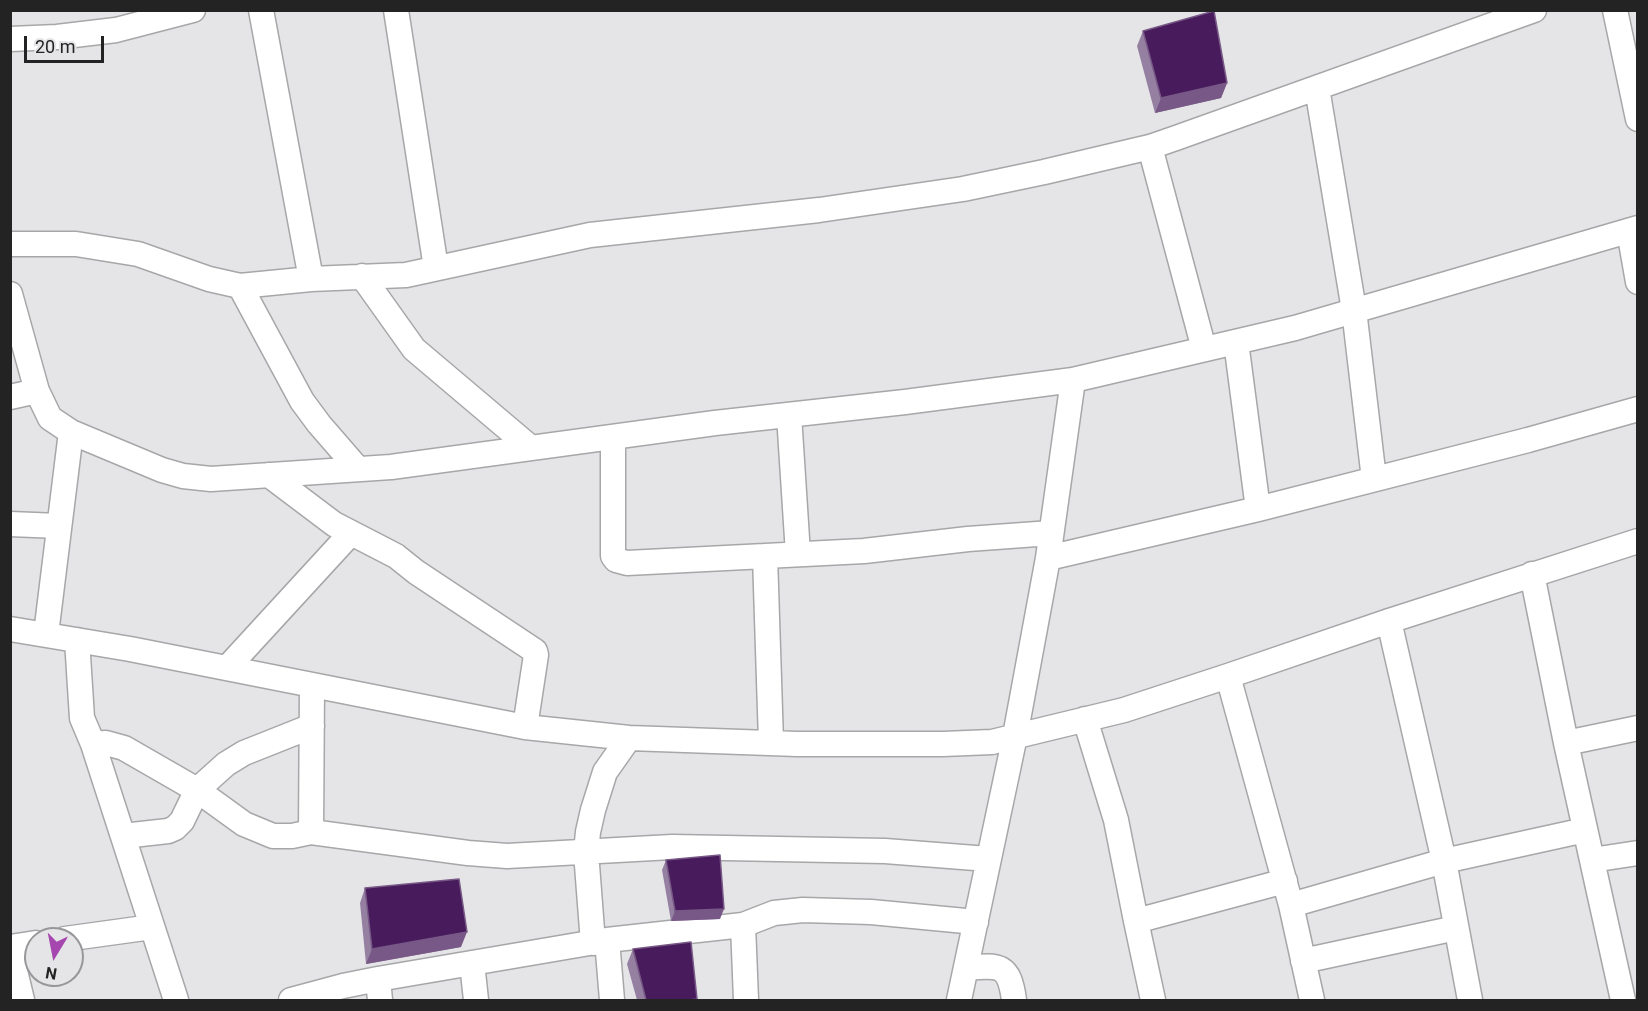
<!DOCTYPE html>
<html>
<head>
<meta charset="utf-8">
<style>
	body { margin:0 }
	#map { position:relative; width:1648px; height:1011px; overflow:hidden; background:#e5e5e7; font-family:Roboto,sans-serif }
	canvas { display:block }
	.frame { position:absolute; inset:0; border:12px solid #232324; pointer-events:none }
	.north { position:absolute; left:24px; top:927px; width:60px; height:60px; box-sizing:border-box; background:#e5e5e7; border:2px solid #979799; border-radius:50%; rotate:190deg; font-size:16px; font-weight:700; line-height:24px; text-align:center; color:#232324 }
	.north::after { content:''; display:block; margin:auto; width:21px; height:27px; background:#a646af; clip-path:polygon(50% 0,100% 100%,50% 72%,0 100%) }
	.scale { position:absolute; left:24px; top:36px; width:80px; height:27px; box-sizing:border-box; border:3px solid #232324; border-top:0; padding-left:8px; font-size:18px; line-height:21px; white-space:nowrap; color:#232324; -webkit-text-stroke:4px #e5e5e7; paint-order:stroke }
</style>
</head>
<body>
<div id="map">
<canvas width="1648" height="1011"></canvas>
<div class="frame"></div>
<div class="north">N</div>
<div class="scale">20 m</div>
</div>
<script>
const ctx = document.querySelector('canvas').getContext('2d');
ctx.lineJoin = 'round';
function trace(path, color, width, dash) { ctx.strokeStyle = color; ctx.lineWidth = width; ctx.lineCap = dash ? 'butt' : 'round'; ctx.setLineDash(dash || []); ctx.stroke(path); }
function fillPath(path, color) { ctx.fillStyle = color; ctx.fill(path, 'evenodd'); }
const minor = new Path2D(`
	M261,10L311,279
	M396,10L436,268
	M1615,10L1638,119
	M10,39L57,37L116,30L193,10
	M1317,88L1354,310L1374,479
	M1150,147L1204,349
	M1629,231L1638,282
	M10,244H76L138,254L209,279L240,286L311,279L406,275L590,235L819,210L963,189L1044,172L1150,147L1176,138L1534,10
	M362,276L414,349L531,448
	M240,286L302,401L319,424L358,469
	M10,294L37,391L50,418L71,432L162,470L183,476L211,479L391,467L715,423L905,402L1073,380L1295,328L1638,228
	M1236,342L1258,509
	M10,397L37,391
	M789,415L798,554
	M613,437V556L616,560L627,563L864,551L968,539L1051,533
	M269,475L334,524L396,556L416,572L535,651L536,655L525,727
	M10,524L59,526
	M765,556L771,742
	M1048,558L1258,509L1528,440L1638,409
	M1532,574L1566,743L1623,1000
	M1389,621L1444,861L1470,1000
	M10,629L130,649L525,727L629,738L797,744H943L992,742L1124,710L1228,676L1389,621L1638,541
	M46,634L71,432
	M77,640L82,718L93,744L176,1000
	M227,668L351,533
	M1228,676L1291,905L1312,1000
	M1085,719L1116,820L1136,921L1153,1000
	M1566,743L1638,728
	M93,744L106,743L124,748L197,790L244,824L273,836H292L311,832L468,853L507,856L672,847L885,851L988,859
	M311,832L312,686
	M123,836L168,831L175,828L182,821L197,790L226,764L244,753L312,726
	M1592,860L1638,853
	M1291,905L1444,861L1585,830
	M1136,921L1285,881
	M743,925L746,1000
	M65,939L152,927
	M607,940L612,1000
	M593,943L586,852L588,832L593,810L605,772L629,738
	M10,947L36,943
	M10,950L22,1000
	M1303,961L1456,928
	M472,963L476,1000
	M966,968C999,965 1009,963 1014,1000
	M378,979L380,1000
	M291,1000L343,986L378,979L607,940L743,925L774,913L803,910L871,912L976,922
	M959,1000L1015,736L1048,558L1073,380`);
trace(minor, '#a6a7a8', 27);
trace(minor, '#fff', 24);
fillPath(new Path2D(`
	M1143,31L1227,83L1221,98L1155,113L1137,46Z
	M666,860L720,919L671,921L662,870Z
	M365,888L461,947L366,964L360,903Z
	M633,949L697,1000H637L627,964Z`), '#9680a2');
fillPath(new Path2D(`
	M1227,83L1221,98L1155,113L1161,98Z
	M724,909L720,919L671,921L675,911Z
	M467,932L461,947L366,964L372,949Z`), '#775886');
const building = new Path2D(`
	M1214,11L1227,83L1161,98L1143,31Z
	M720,855L724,909L675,911L666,860Z
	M459,879L467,932L372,949L365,888Z
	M691,942L697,999L690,1000H646L633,949Z`);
fillPath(building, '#481c5c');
trace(building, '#775886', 1.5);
</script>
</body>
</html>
